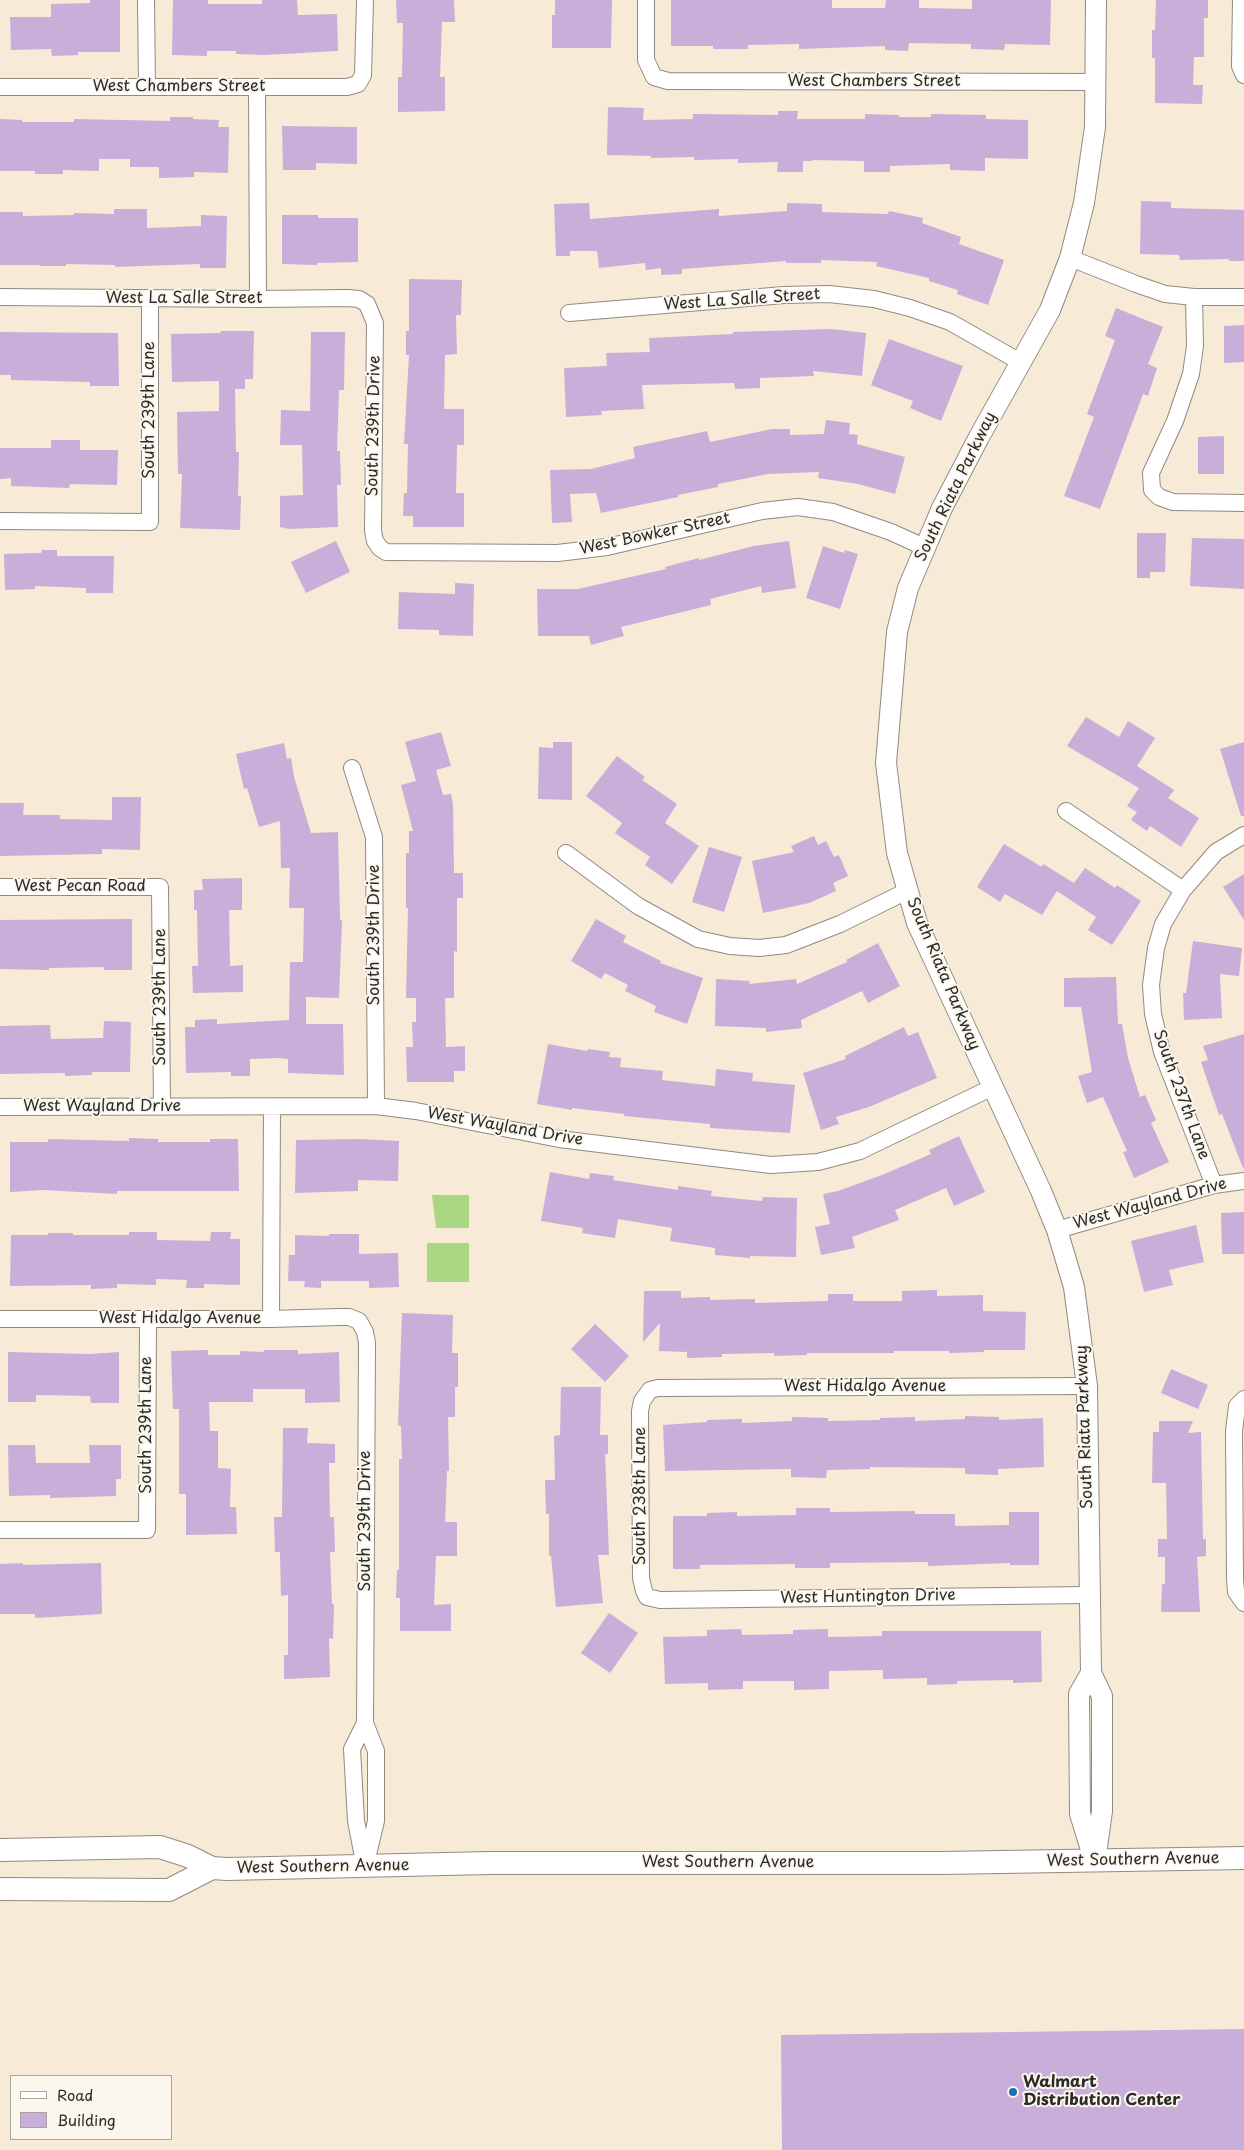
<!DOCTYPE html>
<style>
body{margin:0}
#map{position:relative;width:1244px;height:2150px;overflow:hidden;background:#f7ead6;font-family:"Playpen Sans",sans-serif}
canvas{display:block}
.legend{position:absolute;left:10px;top:2075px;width:162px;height:65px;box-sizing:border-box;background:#fbf7ec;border:1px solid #a8a59f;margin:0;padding:6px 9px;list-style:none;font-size:15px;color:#2b2b2b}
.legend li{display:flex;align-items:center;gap:10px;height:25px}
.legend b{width:25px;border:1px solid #a8a59f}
</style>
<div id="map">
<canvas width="1244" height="2150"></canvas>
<ul class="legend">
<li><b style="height:6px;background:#fff"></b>Road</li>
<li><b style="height:14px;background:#c9aed9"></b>Building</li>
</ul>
</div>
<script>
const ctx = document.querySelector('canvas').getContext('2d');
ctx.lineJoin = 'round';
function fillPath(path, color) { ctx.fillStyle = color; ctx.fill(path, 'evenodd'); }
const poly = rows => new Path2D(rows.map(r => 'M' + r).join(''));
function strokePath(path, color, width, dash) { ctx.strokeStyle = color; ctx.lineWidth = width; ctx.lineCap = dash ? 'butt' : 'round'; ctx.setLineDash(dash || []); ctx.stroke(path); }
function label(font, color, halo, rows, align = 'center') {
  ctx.font = font + ' "Playpen Sans",sans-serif'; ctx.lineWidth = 4; ctx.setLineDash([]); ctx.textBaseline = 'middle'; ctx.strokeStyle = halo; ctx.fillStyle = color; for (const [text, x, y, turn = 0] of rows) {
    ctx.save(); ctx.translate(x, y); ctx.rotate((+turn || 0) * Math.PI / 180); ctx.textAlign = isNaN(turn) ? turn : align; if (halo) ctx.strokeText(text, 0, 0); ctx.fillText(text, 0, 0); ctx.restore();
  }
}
const green = poly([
 [432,1195,469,1195,469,1228,436,1228],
 [427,1243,469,1243,469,1282,427,1282]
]);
const building = poly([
 [90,0,120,0,120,52,78,52,78,55,52,56,51,49,11,50,10,17,51,17,51,4,90,3],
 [173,0,208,0,208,4,262,4,262,0,297,0,298,15,337,14,338,51,264,55,236,54,236,51,207,51,207,56,172,55],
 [396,0,454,0,455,22,442,22,440,77,445,77,445,111,398,112,398,77,402,77,403,23,397,23],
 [555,0,612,0,611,48,552,48,552,15,555,15],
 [671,0,832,0,832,8,885,8,886,0,919,0,919,8,972,9,972,0,1051,0,1050,45,1005,44,1004,50,971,49,971,44,909,43,908,51,885,50,885,46,799,49,799,44,748,45,748,49,713,49,713,46,671,46],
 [1156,0,1208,0,1208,18,1204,18,1204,57,1194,57,1193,85,1203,85,1202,104,1155,103,1155,58,1152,58,1152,30,1155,30],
 [608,107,644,108,643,120,693,119,693,114,778,115,778,111,798,111,797,119,865,119,865,114,899,115,899,117,931,117,931,114,986,115,986,119,1028,120,1028,159,985,158,985,171,950,170,950,164,890,166,890,172,864,172,864,161,812,160,812,161,803,161,803,172,777,172,778,162,738,163,738,159,694,160,694,157,651,158,651,156,607,155],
 [170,117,193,117,193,119,219,120,218,127,229,127,228,173,194,172,194,177,159,178,159,167,130,167,130,159,99,159,99,171,63,170,63,174,35,174,35,171,0,171,0,119,22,120,22,122,74,122,74,119,170,121],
 [282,126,357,127,357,164,316,163,316,170,283,170],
 [1141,201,1171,202,1171,208,1244,210,1244,261,1229,261,1229,259,1180,260,1179,255,1140,254],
 [589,203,590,219,719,209,719,216,787,211,787,203,822,204,822,212,888,214,889,211,923,218,922,223,961,237,959,244,1004,260,988,305,957,294,958,290,929,281,929,278,876,266,877,262,821,260,821,263,786,263,786,261,682,269,682,274,661,275,661,268,646,270,645,263,599,268,597,251,570,251,570,256,556,256,554,204],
 [114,209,147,209,147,228,201,226,201,215,227,216,226,268,200,268,200,264,115,267,115,265,66,264,66,266,40,266,40,265,0,265,0,212,23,212,23,216,74,215,74,213,114,214],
 [282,215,318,215,318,218,358,218,358,262,317,263,317,265,282,264],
 [409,279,462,280,461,315,456,315,457,354,445,355,444,409,464,409,464,445,457,445,456,493,464,493,464,527,413,527,413,516,403,516,404,493,407,493,408,444,404,444,409,355,406,355,406,331,409,331],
 [1116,308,1163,327,1148,364,1157,368,1148,396,1143,394,1100,509,1064,496,1094,417,1087,414,1115,340,1105,336],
 [1244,325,1244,362,1224,363,1224,326],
 [832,329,866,333,862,376,813,371,814,376,760,378,760,388,735,389,734,383,642,385,644,409,601,411,602,415,566,417,564,368,607,366,606,353,650,352,649,338,733,334,733,332],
 [221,331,254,331,253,379,245,379,245,389,235,389,236,452,239,452,238,496,241,496,240,530,180,528,182,474,178,474,177,412,219,411,219,381,172,382,171,334,220,333],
 [0,332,118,333,119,386,90,386,90,382,11,380,11,375,0,375],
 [311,332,345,332,344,390,339,390,337,451,340,451,341,485,337,485,338,527,289,529,280,527,280,496,303,495,302,445,280,445,281,410,310,411],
 [889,339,963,366,941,421,910,408,913,401,871,385],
 [826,420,850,423,849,434,858,435,857,444,905,457,895,494,858,484,818,478,819,472,768,474,718,484,718,487,678,495,678,497,601,513,596,493,570,494,572,522,552,523,550,470,591,469,635,458,633,447,707,431,710,442,772,429,790,429,790,435,824,434],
 [1224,436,1224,474,1198,474,1198,437],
 [51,440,80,440,80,450,118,450,117,485,70,484,69,488,11,486,11,478,0,479,0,448,51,448],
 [1137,533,1166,533,1165,572,1150,572,1150,578,1137,578],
 [1192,538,1244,539,1244,589,1190,586],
 [336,541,350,572,306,593,291,562],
 [789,541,796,588,762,593,761,586,710,599,711,605,621,627,624,636,591,645,589,636,538,636,537,589,578,589,666,569,665,567,699,558,699,560,754,546],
 [823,546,844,553,845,550,858,554,840,609,806,598],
 [42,550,57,550,57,556,114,556,113,593,86,593,86,588,35,586,35,589,5,590,4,554,41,553],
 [455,583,474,584,473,636,439,635,439,630,398,629,399,592,455,594],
 [1086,717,1119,737,1128,721,1155,738,1137,766,1174,790,1168,798,1199,818,1181,847,1150,826,1147,831,1131,820,1137,812,1127,806,1139,788,1067,746],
 [441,732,451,766,436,770,443,795,451,794,453,804,454,873,463,873,463,898,457,898,457,952,454,951,454,998,445,998,446,1047,465,1046,465,1071,454,1071,454,1082,407,1082,406,1047,413,1047,412,1022,416,1022,416,998,406,998,408,908,406,908,406,853,409,853,409,831,413,831,401,785,416,781,405,742],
 [553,742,572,742,572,800,538,799,539,747,553,748],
 [1244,742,1244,816,1241,816,1220,749],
 [284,743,287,759,291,758,294,777,311,833,338,832,340,920,342,920,339,998,306,997,306,1024,343,1024,344,1075,288,1073,288,1059,279,1058,250,1059,250,1076,231,1076,231,1072,186,1073,185,1027,195,1027,195,1020,217,1019,217,1024,289,1020,290,962,303,962,304,908,289,908,290,868,281,868,280,821,259,827,247,788,244,789,236,754],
 [617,756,645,777,642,780,677,804,665,823,699,846,672,884,645,865,650,857,615,833,622,823,586,796],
 [112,797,141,797,140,850,102,849,102,854,0,856,0,803,24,803,23,815,60,815,60,819,112,820],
 [814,836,818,845,826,841,834,857,839,855,848,876,833,883,836,891,809,903,763,913,752,861,794,852,791,846],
 [1004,844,1042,867,1043,864,1074,883,1085,868,1115,888,1117,885,1141,901,1112,945,1088,930,1096,917,1057,891,1042,915,1005,894,1000,902,977,887],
 [709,847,742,857,724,912,692,902],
 [1244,874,1244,920,1223,887],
 [242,878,242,910,229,910,230,966,243,965,243,992,193,993,192,966,198,966,197,910,194,910,194,890,203,890,202,879],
 [132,919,132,970,104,970,104,967,49,968,49,970,0,969,0,920],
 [596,919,626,936,623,942,661,961,660,963,703,978,687,1024,654,1012,656,1006,625,991,628,985,605,973,601,979,571,961],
 [1193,941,1242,948,1239,976,1220,974,1222,1018,1184,1020,1183,993,1186,993],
 [878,943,900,986,868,1003,862,991,801,1020,802,1028,766,1032,766,1028,715,1026,716,979,750,981,749,984,796,979,797,984,847,962,846,960],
 [1116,977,1118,1024,1122,1024,1128,1058,1140,1097,1145,1095,1156,1120,1151,1123,1169,1162,1134,1178,1123,1152,1127,1151,1103,1097,1087,1103,1078,1076,1092,1072,1081,1007,1064,1007,1064,978],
 [104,1021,131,1022,130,1072,92,1072,92,1075,65,1076,65,1073,0,1074,0,1026,50,1025,51,1039,103,1038],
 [904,1027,908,1036,918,1032,937,1078,869,1107,836,1117,839,1124,821,1130,803,1073,846,1059,845,1056],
 [1244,1034,1244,1168,1243,1168,1222,1114,1219,1115,1201,1062,1208,1060,1203,1046],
 [548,1044,587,1051,588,1049,610,1052,609,1057,621,1058,620,1067,663,1071,662,1080,715,1086,716,1069,753,1073,752,1081,795,1085,790,1133,710,1128,710,1124,624,1116,624,1114,572,1108,572,1110,537,1104],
 [959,1136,985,1192,954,1206,946,1188,895,1210,899,1220,852,1237,855,1248,821,1255,815,1227,830,1224,823,1194,838,1191,882,1175,931,1154,929,1150],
 [129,1138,158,1139,158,1142,210,1142,210,1139,238,1139,239,1191,117,1191,117,1194,43,1190,10,1192,10,1142,48,1142,48,1139,129,1141],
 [358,1139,399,1141,398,1181,358,1180,358,1191,295,1193,296,1140],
 [550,1172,589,1179,590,1173,614,1176,613,1180,678,1190,678,1186,712,1191,711,1196,762,1201,763,1197,797,1198,796,1257,750,1256,750,1258,715,1255,715,1248,670,1241,672,1228,618,1219,615,1238,582,1233,583,1228,541,1221],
 [1244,1212,1244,1254,1222,1254,1221,1213],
 [1196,1225,1204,1262,1169,1270,1173,1285,1144,1292,1131,1241],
 [129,1232,157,1232,157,1240,210,1241,211,1232,231,1232,230,1239,240,1239,240,1285,204,1284,204,1288,186,1288,187,1280,156,1279,156,1285,117,1284,117,1288,91,1289,91,1285,10,1286,11,1235,48,1235,48,1233,73,1233,73,1235,129,1235],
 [329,1234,359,1234,359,1254,398,1253,399,1287,369,1288,369,1281,321,1281,321,1288,304,1287,305,1281,288,1281,289,1255,295,1255,295,1235,329,1236],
 [937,1290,937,1296,983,1295,983,1311,1026,1312,1025,1350,984,1350,984,1352,949,1353,949,1351,894,1351,894,1353,807,1353,807,1355,774,1356,774,1353,722,1354,722,1357,687,1358,687,1352,659,1351,660,1323,643,1342,644,1291,681,1291,681,1298,710,1297,710,1300,755,1299,755,1303,828,1301,828,1294,853,1294,853,1301,902,1301,902,1291],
 [402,1313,453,1315,452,1353,458,1353,458,1387,455,1387,455,1417,448,1417,449,1471,447,1471,445,1522,457,1522,457,1556,436,1556,434,1605,451,1604,451,1631,400,1631,400,1598,396,1598,397,1570,399,1570,399,1459,402,1459,401,1426,398,1425],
 [595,1324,629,1356,605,1382,571,1349],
 [208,1350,208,1355,240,1355,240,1351,264,1352,264,1350,298,1350,298,1354,339,1352,340,1402,305,1403,305,1389,253,1389,253,1402,209,1402,210,1431,218,1431,218,1468,231,1469,230,1507,236,1507,237,1534,186,1535,186,1494,179,1494,179,1409,173,1409,171,1351],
 [8,1352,90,1354,119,1352,119,1403,91,1403,90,1396,36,1395,36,1402,8,1402],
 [1171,1369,1208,1385,1198,1409,1161,1393],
 [561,1387,601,1387,600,1435,608,1435,608,1454,605,1454,609,1555,598,1555,603,1603,556,1607,551,1556,549,1556,549,1514,546,1514,545,1480,555,1480,554,1436,560,1435],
 [965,1416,999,1417,999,1420,1043,1418,1044,1467,998,1469,998,1475,965,1474,965,1468,870,1467,870,1469,827,1470,826,1478,791,1477,791,1469,665,1471,663,1425,707,1422,707,1420,742,1419,742,1423,792,1421,792,1417,828,1418,828,1421,880,1420,880,1418,915,1417,915,1421,965,1419],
 [1159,1421,1193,1421,1188,1433,1201,1432,1203,1539,1206,1539,1206,1556,1197,1557,1200,1612,1161,1612,1162,1584,1165,1584,1165,1557,1158,1557,1158,1539,1167,1539,1166,1483,1152,1483,1153,1432,1159,1432],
 [283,1428,308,1428,307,1443,335,1444,335,1463,329,1463,330,1517,334,1517,335,1552,330,1552,332,1604,334,1604,333,1639,329,1638,330,1677,284,1679,284,1655,288,1655,288,1595,281,1596,280,1552,275,1552,274,1517,282,1517],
 [8,1445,35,1445,36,1463,90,1463,89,1445,121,1445,121,1479,116,1479,116,1496,50,1498,50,1495,9,1496],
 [796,1508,830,1508,830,1512,915,1511,915,1514,955,1514,955,1526,1009,1525,1009,1512,1039,1512,1039,1565,1010,1565,1010,1563,928,1566,928,1562,830,1563,830,1568,795,1568,795,1564,700,1565,700,1569,673,1569,673,1516,707,1516,707,1513,737,1512,737,1516,796,1515],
 [23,1563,23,1565,101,1563,102,1614,35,1618,35,1614,0,1614,0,1564],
 [609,1613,638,1633,610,1673,581,1653],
 [741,1629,742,1635,793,1634,793,1630,828,1629,828,1637,882,1636,882,1631,1041,1631,1042,1682,1013,1683,1013,1680,957,1681,957,1684,927,1685,927,1678,883,1679,883,1670,829,1671,829,1689,794,1690,794,1681,743,1681,743,1689,708,1690,708,1683,665,1684,663,1637,707,1636,707,1630],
 [1244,2029,1244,2150,782,2150,781,2035]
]);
const minor = poly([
 [146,0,147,87],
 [646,0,646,60,654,77,668,81,1096,82],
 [1241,0,1240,66,1244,75],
 [0,87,347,87,358,84,363,75,365,0],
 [257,87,258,299],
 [1070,258,1136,284,1165,294,1194,297,1244,297],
 [0,297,258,299,348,298,359,299,367,304,375,323,373,531,375,541,380,548,386,552,558,553,607,547,762,511,798,507,833,512,891,532,924,547],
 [1194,297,1195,346,1191,374,1175,421,1151,473,1152,490,1159,497,1173,502,1244,503],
 [569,313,784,295,829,294,874,299,910,308,950,322,1022,363],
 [0,521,150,522,150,299],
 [352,768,374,837,376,1106],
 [1066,811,1183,890],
 [566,853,638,906,698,939,730,946,759,948,786,945,840,924,907,891],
 [0,887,160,887,162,1107],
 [0,1107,376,1106,416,1111,559,1139,771,1165,818,1162,860,1151,993,1087],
 [1214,1185,1162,1052,1153,1014,1151,985,1156,948,1163,924,1183,890,1216,852,1244,835],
 [1057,1230,1214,1185,1244,1181],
 [0,1319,271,1319,338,1317,349,1317,359,1321,365,1332,367,1343,365,1723,376,1751,376,1821,365,1867],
 [271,1319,272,1107],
 [1087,1386,658,1388,650,1390,642,1401,640,1411,641,1578,644,1591,647,1597,660,1600,1089,1595],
 [1244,1399,1237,1406,1234,1431,1235,1579,1236,1592,1244,1603],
 [0,1530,147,1530,148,1320],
 [364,1862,356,1821,352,1749,365,1723]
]);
const tertiary = poly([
 [1091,1673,1079,1694,1080,1814,1093,1856],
 [1095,1861,1102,1811,1102,1696,1091,1673,1087,1386,1074,1287,1057,1230,1041,1191,917,923,897,853,886,763,897,632,908,588,942,508,979,437,1050,310,1070,258,1084,203,1095,127,1096,0]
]);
const secondary = poly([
 [0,1850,160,1847,188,1856,212,1868,227,1869,489,1863,941,1863,1244,1858],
 [0,1889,169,1890,212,1868]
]);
const markers = [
 [1013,2092,5,"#1f6fb2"]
];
const streetNames = [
 ["West Chambers Street",874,82],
 ["West Chambers Street",179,87],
 ["West La Salle Street",184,299],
 ["West La Salle Street",742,300,-4],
 ["South 239th Lane",150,410,-90],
 ["South 239th Drive",374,426,-89],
 ["South Riata Parkway",956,487,-64],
 ["West Bowker Street",655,534,-12],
 ["West Pecan Road",80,887],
 ["South 239th Drive",375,935,-90],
 ["South Riata Parkway",943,974,67],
 ["South 239th Lane",161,997,-90],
 ["South 237th Lane",1181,1095,70],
 ["West Wayland Drive",102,1107],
 ["West Wayland Drive",505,1127,10],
 ["West Wayland Drive",1150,1204,-15],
 ["West Hidalgo Avenue",180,1319],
 ["West Hidalgo Avenue",865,1387],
 ["South 239th Lane",147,1425,-90],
 ["South Riata Parkway",1085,1427,-92],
 ["South 238th Lane",641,1496,-90],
 ["South 239th Drive",366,1521,-90],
 ["West Huntington Drive",868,1597,-1],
 ["West Southern Avenue",1133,1860,-1],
 ["West Southern Avenue",728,1863],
 ["West Southern Avenue",323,1867,-1]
];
const poiNames = [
 ["Walmart",1023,2083],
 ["Distribution Center",1023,2101]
];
fillPath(green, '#a9d783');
fillPath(building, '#c9aed9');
strokePath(minor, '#918a80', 18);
strokePath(tertiary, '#918a80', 22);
strokePath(secondary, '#918a80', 24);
strokePath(minor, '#fff', 16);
strokePath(tertiary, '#fff', 20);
strokePath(secondary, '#fff', 22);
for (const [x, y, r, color] of markers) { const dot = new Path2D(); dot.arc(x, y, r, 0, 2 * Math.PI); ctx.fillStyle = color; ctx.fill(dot); strokePath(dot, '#fbf7ec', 2); }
label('16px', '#2b2b2b', '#fbf7ec', streetNames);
label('bold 16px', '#2b2b2b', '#fbf7ec', poiNames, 'left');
</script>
